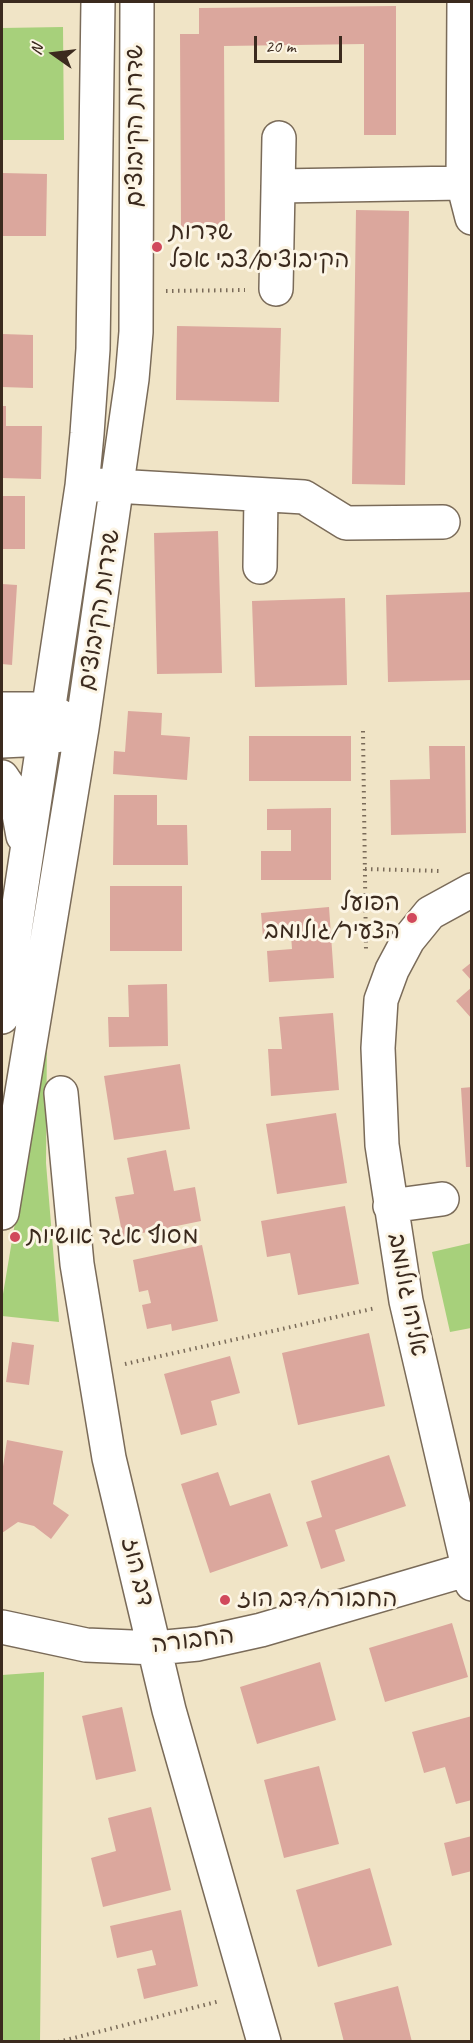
<!DOCTYPE html>
<meta charset="utf-8">
<style>
body{margin:0}
#map{position:relative;width:473px;height:2043px;overflow:hidden;background:#f0e4c6;font-family:Caveat,sans-serif}
canvas{display:block}
.frame{position:absolute;inset:0;border:3px solid #3b2a1e;pointer-events:none}
.north{position:absolute;left:24px;top:24px;width:60px;height:60px;-webkit-text-stroke:4px #fcf5e5;paint-order:stroke;rotate:284deg;font-size:16px;font-weight:700;line-height:24px;text-align:center;color:#3b2a1e}
.north::after{content:'';display:block;margin:auto;width:21px;height:27px;background:#3b2a1e;clip-path:polygon(50% 0,100% 100%,50% 72%,0 100%)}
.scale{position:absolute;left:254px;top:36px;width:88px;height:27px;box-sizing:border-box;border:3px solid #3b2a1e;border-top:0;padding-left:8px;font-size:18px;line-height:21px;white-space:nowrap;color:#3b2a1e;-webkit-text-stroke:4px #fcf5e5;paint-order:stroke}
</style>
<div id="map">
<canvas width="473" height="2043"></canvas>
<div class="frame"></div>
<div class="north">N</div>
<div class="scale">20 m</div>
</div>
<script>
const ctx = document.querySelector('canvas').getContext('2d');
ctx.lineJoin = 'round';
function fillPath(path, color) { ctx.fillStyle = color; ctx.fill(path, 'evenodd'); }
const poly = rows => new Path2D(rows.map(r => 'M' + r).join(''));
function strokePath(path, color, width, dash) { ctx.strokeStyle = color; ctx.lineWidth = width; ctx.lineCap = dash ? 'butt' : 'round'; ctx.setLineDash(dash || []); ctx.stroke(path); }
function label(font, color, halo, rows, align = 'center') {
  ctx.font = font + ' Caveat,"Playpen Sans Hebrew",sans-serif'; ctx.lineWidth = 6; ctx.setLineDash([]); ctx.textBaseline = 'middle'; ctx.strokeStyle = halo; ctx.fillStyle = color; for (const [text, x, y, turn = 0] of rows) {
    ctx.save(); ctx.translate(x, y); ctx.rotate((+turn || 0) * Math.PI / 180); ctx.textAlign = isNaN(turn) ? turn : align; if (halo) ctx.strokeText(text, 0, 0); ctx.fillText(text, 0, 0); ctx.restore();
  }
}
const green = poly([
 [63,27,64,140,2,140,2,28],
 [47,1032,46,1163,59,1322,2,1316,2,1300],
 [471,1243,471,1328,450,1332,432,1252],
 [44,1672,40,2041,2,2041,2,1675]
]);
const building = poly([
 [396,6,396,135,364,135,364,44,224,46,225,227,181,227,180,34,199,34,199,8],
 [2,173,47,174,46,236,2,236],
 [356,210,409,211,405,485,352,484],
 [177,326,281,328,279,402,176,400],
 [2,334,33,335,33,388,2,387],
 [2,406,6,406,6,426,42,426,41,479,2,478],
 [2,496,25,496,25,549,2,549],
 [218,531,222,673,157,674,154,533],
 [2,584,17,585,12,665,2,664],
 [472,592,472,680,388,682,386,595],
 [345,598,347,685,255,687,252,601],
 [128,711,162,713,161,735,190,737,187,780,113,774,114,751,125,752],
 [249,736,351,736,351,781,249,781],
 [429,746,465,746,466,833,391,835,390,780,430,779],
 [114,795,157,795,157,825,187,825,188,865,113,865],
 [331,808,331,880,261,880,261,851,291,851,291,830,267,830,267,809],
 [110,886,182,886,182,951,110,951],
 [329,907,334,978,269,982,267,951,292,949,291,935,263,937,261,913],
 [472,962,472,981,462,970],
 [167,984,168,1046,109,1047,108,1017,129,1017,128,985],
 [472,987,472,1019,456,1001],
 [333,1013,339,1090,271,1096,268,1049,282,1049,279,1017],
 [180,1064,190,1129,114,1140,104,1076],
 [472,1087,472,1167,466,1167,461,1088],
 [336,1113,347,1183,277,1194,266,1124],
 [166,1150,174,1191,195,1187,201,1221,123,1237,115,1197,134,1194,127,1158],
 [345,1206,359,1284,298,1295,290,1253,267,1257,261,1221],
 [202,1245,218,1321,172,1331,171,1324,147,1329,142,1305,151,1303,148,1290,139,1292,133,1260],
 [369,1333,385,1406,298,1425,282,1353],
 [12,1342,34,1345,29,1385,6,1382],
 [230,1356,240,1393,211,1401,217,1425,181,1435,164,1374],
 [7,1440,63,1451,53,1504,69,1515,51,1539,34,1526,18,1522,2,1533,2,1473],
 [389,1455,406,1506,335,1530,345,1561,321,1569,306,1522,322,1517,311,1481],
 [218,1472,230,1506,270,1493,288,1546,210,1573,181,1484],
 [452,1623,468,1677,385,1702,369,1648],
 [320,1662,336,1720,257,1744,240,1687],
 [122,1707,136,1771,96,1780,82,1716],
 [472,1716,472,1800,456,1804,445,1767,424,1773,412,1732],
 [319,1766,339,1844,284,1858,264,1780],
 [151,1807,171,1890,103,1907,91,1858,116,1851,108,1818],
 [472,1836,472,1871,452,1876,444,1843],
 [370,1868,392,1945,318,1967,296,1890],
 [181,1910,198,1986,144,1999,137,1969,156,1965,152,1950,117,1958,110,1926],
 [398,1986,412,2042,344,2042,334,2003]
]);
const path = poly([
 [166,291,245,290],
 [363,731,366,951],
 [365,869,441,871],
 [125,1364,376,1308],
 [58,2042,220,2001]
]);
const minor = poly([
 [464,2,463,183,472,218],
 [278,186,463,183],
 [276,289,279,138],
 [98,485,304,497,346,523,443,522],
 [260,567,261,495],
 [2,709,48,709,67,720],
 [2,741,44,739,63,734],
 [2,777,16,798,23,836],
 [472,890,430,913,408,940,392,970,381,1000,378,1048,382,1145,406,1301,472,1584],
 [2,1017,82,486,87,434,93,349,98,2],
 [61,1093,77,1264,109,1458,169,1710,264,2042],
 [390,1206,442,1199],
 [2,1213,82,728,132,379,136,332,137,2],
 [2,1627,86,1645,155,1648,198,1644,261,1630,472,1568]
]);
const markers = [
 [157,247,6,"#d1495b"],
 [412,918,6,"#d1495b"],
 [15,1237,6,"#d1495b"],
 [225,1600,6,"#d1495b"]
];
const streetNames = [
 ["שדרות הקיבוצים",136,126,-90],
 ["שדרות הקיבוצים",100,610,-81],
 ["אליהו גולומב",407,1295,79],
 ["דב הוז",137,1572,76],
 ["החבורה",193,1641,-7]
];
const poiNames = [
 ["שדרות",169,233],
 ["הקיבוצים/צבי אפל",169,261],
 ["הפועל",400,904,"right"],
 ["הצעיר/גולומב",400,932,"right"],
 ["מסוף אגד אושיות",27,1237],
 ["החבורה/דב הוז",237,1600]
];
fillPath(green, '#a7d07b');
fillPath(building, '#dba79d');
strokePath(minor, '#7a6b59', 36);
strokePath(path, '#7a6b59', 4, [1.5, 4.5]);
strokePath(minor, '#fff', 33);
for (const [x, y, r, color] of markers) { const dot = new Path2D(); dot.arc(x, y, r, 0, 2 * Math.PI); ctx.fillStyle = color; ctx.fill(dot); strokePath(dot, '#fcf5e5', 2); }
label('24px', '#3b2a1e', '#fcf5e5', streetNames);
label('24px', '#3b2a1e', '#fcf5e5', poiNames, 'left');
</script>
